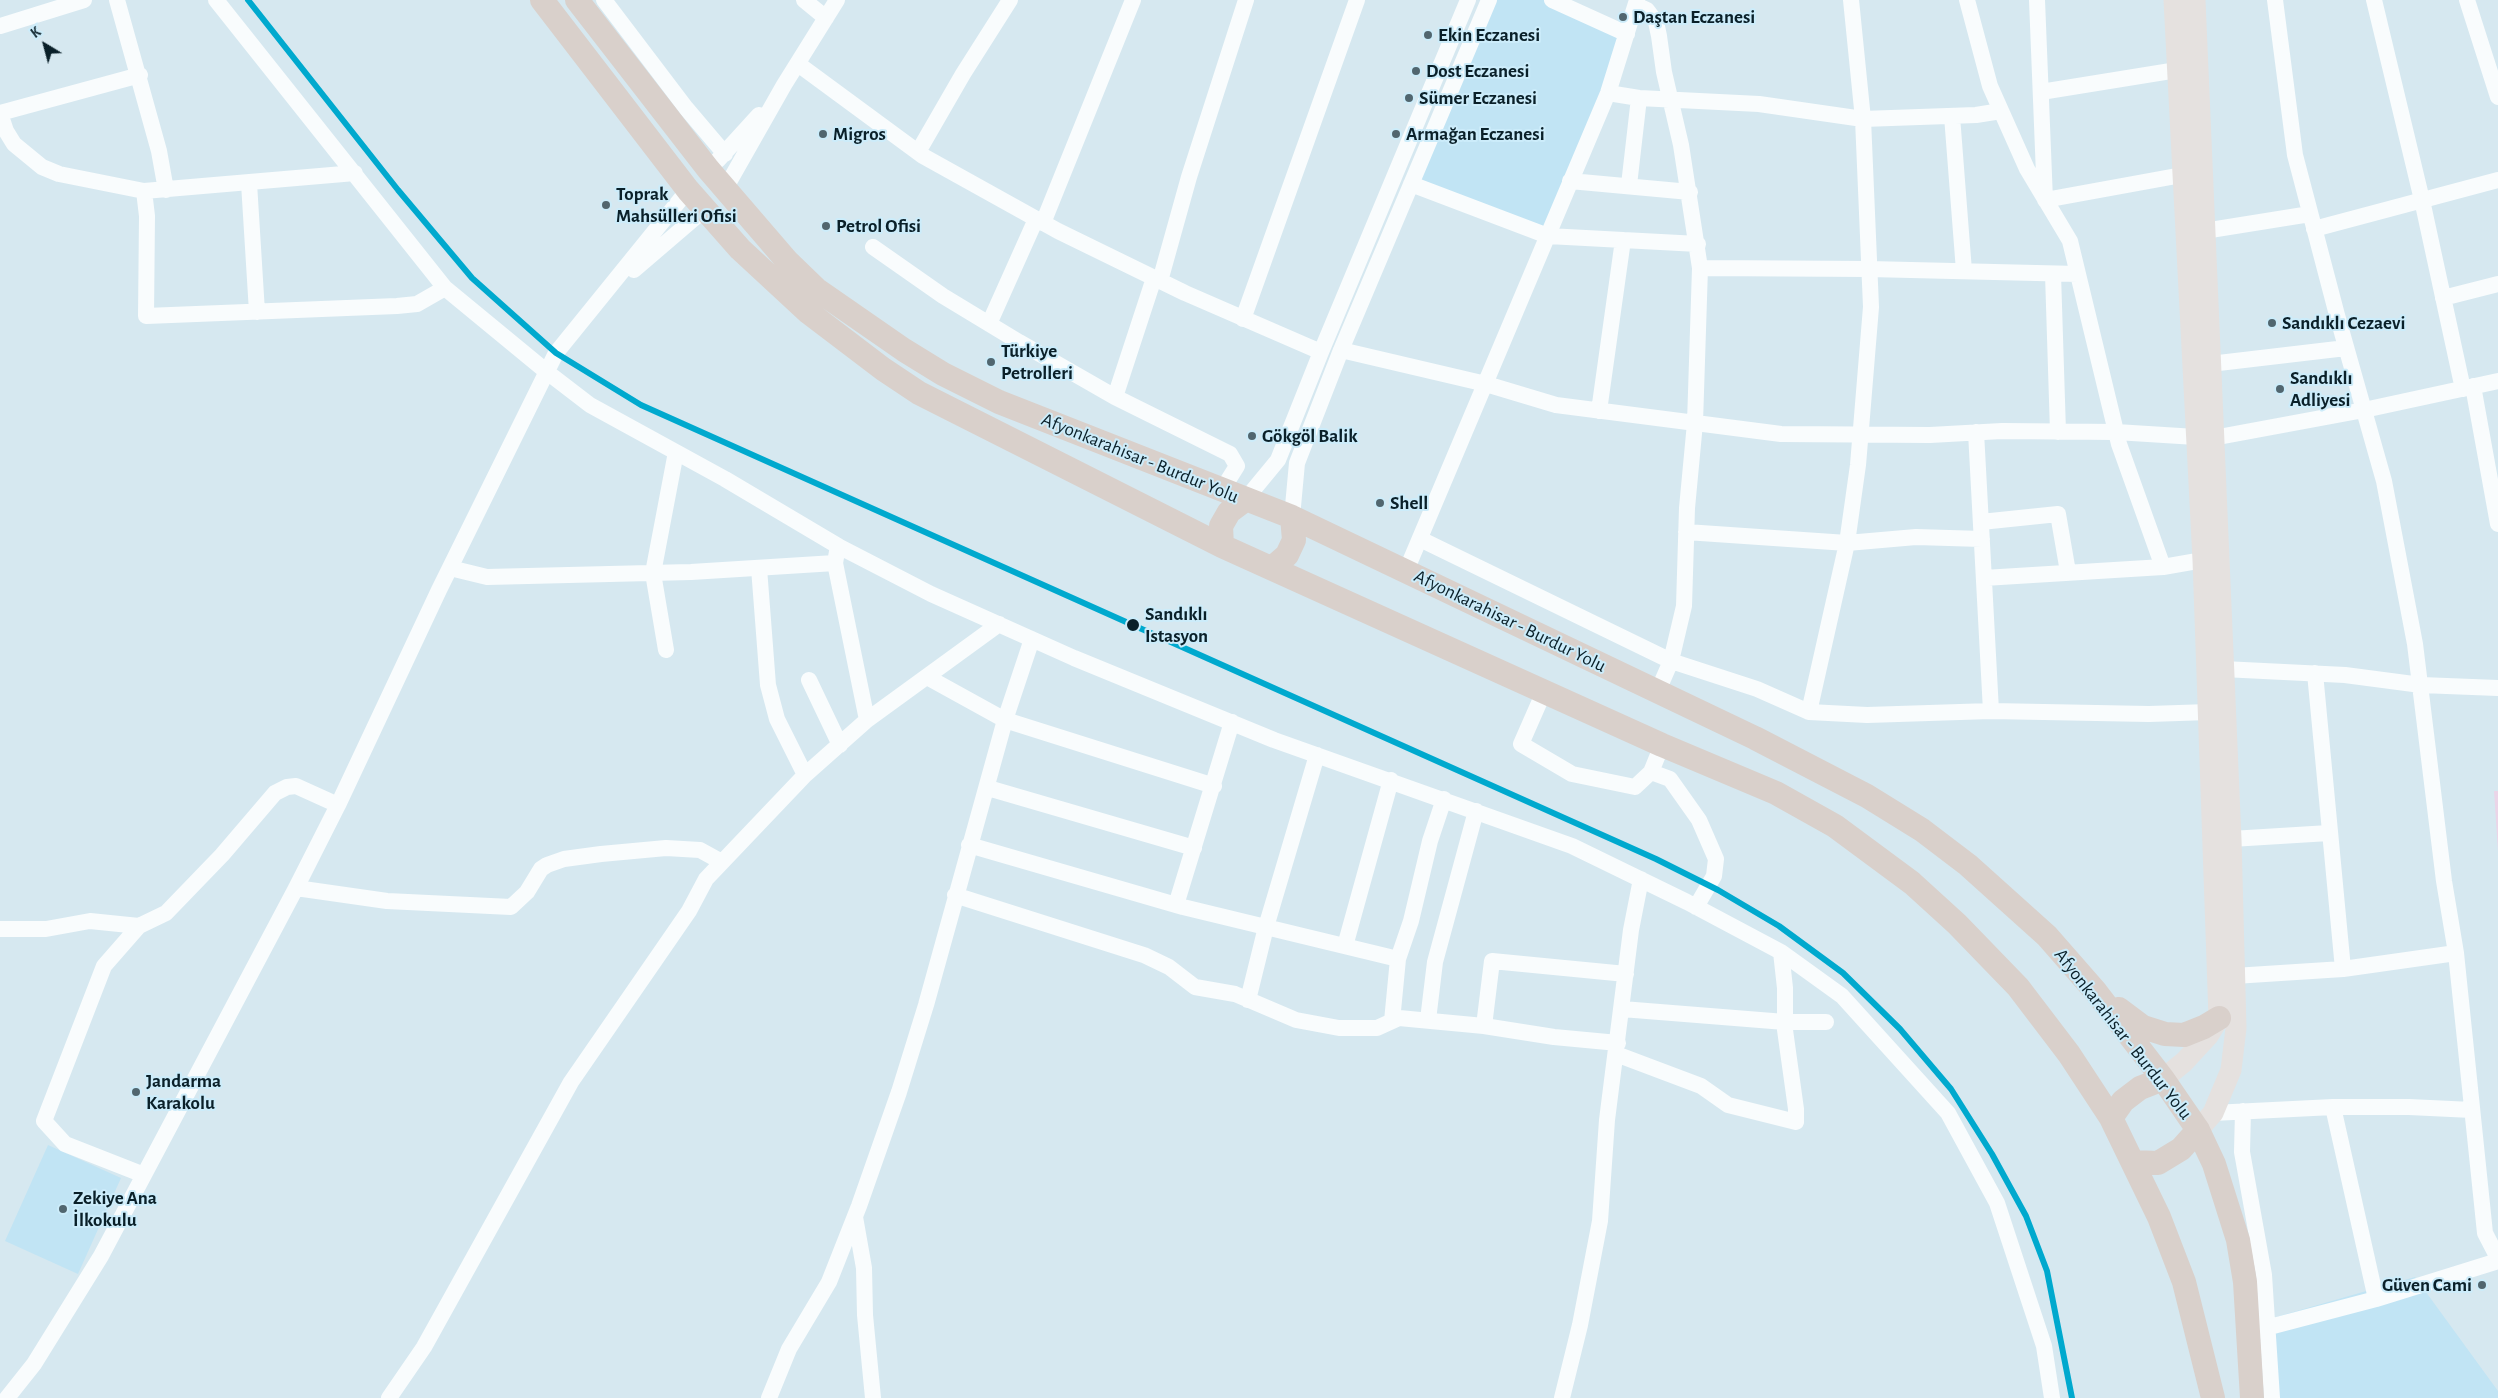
<!DOCTYPE html>
<meta charset="utf-8">
<style>
body{margin:0}
#map{position:relative;width:2498px;height:1398px;overflow:hidden;background:#d6e8f0;font-family:"Alegreya Sans",sans-serif}
canvas{display:block}
.north{position:absolute;left:20px;top:20px;width:50px;height:50px;-webkit-text-stroke:4px #ccecfa;paint-order:stroke;rotate:323deg;font-size:14px;font-weight:700;line-height:20px;text-align:center;color:#0a2029}
.north::after{content:'';display:block;margin:auto;width:18px;height:22px;background:#0a2029;clip-path:polygon(50% 0,100% 100%,50% 72%,0 100%)}
</style>
<div id="map">
<canvas width="2498" height="1398"></canvas>
<div class="north">K</div>
</div>
<script>
const ctx = document.querySelector('canvas').getContext('2d');
ctx.lineJoin = 'round';
function fillPath(path, color) { ctx.fillStyle = color; ctx.fill(path, 'evenodd'); }
const poly = rows => new Path2D(rows.map(r => 'M' + r).join(''));
function strokePath(path, color, width, dash) { ctx.strokeStyle = color; ctx.lineWidth = width; ctx.lineCap = dash ? 'butt' : 'round'; ctx.setLineDash(dash || []); ctx.stroke(path); }
function label(font, color, halo, rows, align = 'center') {
  ctx.font = font + ' "Alegreya Sans",sans-serif'; ctx.lineWidth = 4; ctx.setLineDash([]); ctx.textBaseline = 'middle'; ctx.strokeStyle = halo; ctx.fillStyle = color; for (const [text, x, y, turn = 0] of rows) {
    ctx.save(); ctx.translate(x, y); ctx.rotate((+turn || 0) * Math.PI / 180); ctx.textAlign = isNaN(turn) ? turn : align; if (halo) ctx.strokeText(text, 0, 0); ctx.fillText(text, 0, 0); ctx.restore();
  }
}
const built = poly([
 [1489,0,1552,0,1627,34,1548,236,1411,184],
 [48,1145,121,1178,78,1274,5,1241],
 [2415,1277,2498,1391,2498,1398,2277,1398,2269,1319]
]);
const green = poly([
 [2494,791,2498,791,2498,851]
]);
const minor = poly([
 [117,0,159,151,166,190],
 [216,0,445,288,547,372,590,405,725,479,838,546,931,594,1074,658,1274,740,1572,846,1687,902,1781,952,1842,996,1948,1113,1997,1203,2044,1346,2052,1398],
 [604,0,686,108,725,154],
 [804,0,826,18],
 [1552,0,1627,34],
 [1967,0,1990,86,2027,169,2070,241,2119,444,2163,567],
 [2037,0,2045,200,2182,175],
 [2275,0,2295,155,2337,315,2384,481,2415,644,2444,881,2456,953,2485,1233,2498,1258],
 [2374,0,2422,200,2463,389],
 [2467,0,2498,97],
 [1636,5,1647,10,1656,22,1659,36,1664,72,1681,145,1700,268,1695,423,1687,508,1684,606,1671,661,1657,693],
 [0,26,84,0],
 [798,64,923,156,1058,231,1185,293,1321,352],
 [2041,92,2177,70],
 [1608,93,1639,98,1759,104,1863,119,1976,115,2001,111],
 [0,113,6,131,14,144,42,167,59,174,144,191,355,173],
 [0,113,140,75],
 [1952,116,1964,271],
 [918,152,963,74,1010,0],
 [718,160,759,115],
 [1570,181,1690,192],
 [249,183,257,312],
 [1411,184,1548,236,1698,244],
 [1629,185,1639,98],
 [725,189,784,85,837,0],
 [144,191,147,216,146,316,397,306,417,304,445,288],
 [1043,223,1133,0],
 [2314,229,2498,180],
 [2204,231,2310,214],
 [873,247,943,296,1019,342,1115,397,1230,454,1237,466,1222,490],
 [1700,268,1869,269,2078,274],
 [634,270,704,210],
 [2053,274,2058,432],
 [1160,281,1189,177,1246,0],
 [2443,298,2498,284],
 [1243,319,1357,0],
 [989,324,1036,219],
 [1341,350,1486,384,1556,405,1781,434,1930,435,2002,431,2116,432,2196,437],
 [2210,364,2346,348],
 [2473,386,2498,524],
 [1115,397,1154,278],
 [1599,411,1623,240],
 [1976,432,1991,711],
 [2213,438,2364,410,2498,381],
 [1245,500,1278,460,1321,352,1468,0],
 [1292,517,1297,463,1341,350,1489,0],
 [1981,522,2058,514,2068,572],
 [1686,532,1847,543,1916,537,1982,539],
 [1420,539,1671,661,1757,689,1809,712,1867,715,1991,711,2149,714,2209,712],
 [835,563,867,720],
 [450,568,487,577,691,572,835,563,838,546],
 [759,568,768,685,777,719,805,775],
 [1406,571,1608,93,1637,0],
 [1984,578,2163,567,2203,560],
 [666,650,653,573,676,452],
 [2223,669,2345,675,2421,685,2498,688],
 [2315,673,2343,969,2456,953],
 [927,677,1005,720,1214,786],
 [809,680,840,745],
 [1539,703,1521,744,1572,774,1635,787,1651,772,1662,745],
 [1809,712,1847,543,1858,465,1871,307,1863,119,1851,0],
 [1651,772,1670,779,1699,820,1716,859,1714,876,1696,907],
 [988,788,1194,848],
 [2231,839,2329,833],
 [969,845,1183,907,1398,959],
 [296,888,387,901,511,907,527,892,541,869,547,865,564,859,601,854,666,848,700,850,720,861],
 [955,895,1144,955,1169,967,1195,987,1235,994,1296,1020,1339,1028,1377,1028,1399,1018,1484,1026,1554,1037,1618,1043],
 [1176,905,1232,722],
 [0,929,46,929,90,921,139,926],
 [1345,946,1391,780],
 [2234,976,2343,969],
 [1248,1000,1266,927,1317,755],
 [1622,1009,1785,1022,1826,1022],
 [1428,1020,1435,962,1476,811],
 [1392,1021,1398,959,1411,921,1430,841,1444,799],
 [1484,1026,1492,961,1626,974],
 [1616,1054,1701,1086,1728,1105,1796,1122,1796,1109,1785,1030,1785,988,1781,952],
 [2333,1107,2376,1299],
 [2243,1111,2242,1152,2264,1275,2272,1398],
 [2213,1113,2333,1107,2409,1107,2472,1110],
 [144,1175,65,1144,44,1121,104,966,139,926,166,913,222,855,275,793,287,787,296,786,338,805],
 [855,1217,864,1268,865,1315,873,1398],
 [2258,1330,2376,1299,2498,1261],
 [7,1398,34,1364,101,1256,296,888,338,805,439,590,556,353,688,190],
 [389,1398,424,1347,571,1082,689,911,706,879,805,775,867,720,999,624],
 [769,1398,789,1349,829,1282,859,1206,899,1092,926,1005,1005,720,1032,639],
 [1562,1398,1580,1325,1600,1221,1607,1120,1631,930,1641,879]
]);
const major = poly([
 [2195,0,2231,839,2236,1028,2231,1070,2213,1113,2198,1130],
 [2163,1079,2184,1062,2208,1036,2219,1018,2203,560,2174,0]
]);
const highway = poly([
 [542,0,688,190,740,249,808,312,883,369,919,393,1222,546,1662,745,1776,793,1835,826,1912,883,1957,924,2018,987,2069,1054,2111,1118,2159,1217,2184,1282,2213,1398],
 [577,0,708,169,788,262,816,289,904,350,943,374,999,402,1292,517,1755,738,1867,796,1922,830,1968,865,2047,936,2096,992,2163,1079,2198,1130,2214,1164,2238,1240,2245,1282,2252,1398],
 [1222,546,1221,526,1229,512,1245,500],
 [1272,568,1287,555,1294,540,1292,517],
 [2119,1009,2143,1027,2165,1034,2184,1035,2204,1027,2219,1018],
 [2111,1118,2123,1101,2140,1088,2163,1079],
 [2133,1162,2158,1163,2181,1149,2198,1130]
]);
const rail1 = poly([
 [248,0,398,190,472,278,556,353,641,405,1656,859,1718,890,1779,926,1843,973,1900,1029,1951,1089,1992,1154,2026,1216,2047,1271,2072,1398]
]);
const markers = [
 [1623,17,5,"#51666f"],
 [1428,35,5,"#51666f"],
 [1416,71,5,"#51666f"],
 [1409,98,5,"#51666f"],
 [823,134,5,"#51666f"],
 [1396,134,5,"#51666f"],
 [606,205,5,"#51666f"],
 [826,226,5,"#51666f"],
 [2272,323,5,"#51666f"],
 [991,362,5,"#51666f"],
 [2280,389,5,"#51666f"],
 [1252,436,5,"#51666f"],
 [1380,503,5,"#51666f"],
 [1133,625,7,"#0a2029"],
 [136,1092,5,"#51666f"],
 [63,1209,5,"#51666f"],
 [2482,1285,5,"#51666f"]
];
const poiNames = [
 ["Daştan Eczanesi",1633,17],
 ["Ekin Eczanesi",1438,35],
 ["Dost Eczanesi",1426,71],
 ["Sümer Eczanesi",1419,98],
 ["Migros",833,134],
 ["Armağan Eczanesi",1406,134],
 ["Toprak",616,194],
 ["Mahsülleri Ofisi",616,216],
 ["Petrol Ofisi",836,226],
 ["Sandıklı Cezaevi",2282,323],
 ["Türkiye",1001,351],
 ["Petrolleri",1001,373],
 ["Sandıklı",2290,378],
 ["Adliyesi",2290,400],
 ["Gökgöl Balik",1262,436],
 ["Shell",1390,503],
 ["Jandarma",146,1081],
 ["Karakolu",146,1103],
 ["Zekiye Ana",73,1198],
 ["İlkokulu",73,1220],
 ["Güven Cami",2472,1285,"right"]
];
const streetNames = [
 ["Afyonkarahisar - Burdur Yolu",1140,458,22],
 ["Afyonkarahisar - Burdur Yolu",1510,621,26],
 ["Afyonkarahisar - Burdur Yolu",2123,1034,52]
];
const stopNames = [
 ["Sandıklı",1145,614],
 ["Istasyon",1145,636]
];
fillPath(built, '#c1e4f4');
fillPath(green, '#ebd5e8');
strokePath(minor, '#f9fcfd', 16);
strokePath(major, '#e5e1df', 21);
strokePath(highway, '#d9d0cb', 24);
strokePath(rail1, '#00a9ce', 6);
for (const [x, y, r, color] of markers) { const dot = new Path2D(); dot.arc(x, y, r, 0, 2 * Math.PI); ctx.fillStyle = color; ctx.fill(dot); strokePath(dot, '#ccecfa', 2); }
label('bold 19px', '#0a2029', '#ccecfa', poiNames, 'left');
label('19px', '#0a2029', '#ccecfa', streetNames);
label('bold 19px', '#0a2029', '#ccecfa', stopNames, 'left');
</script>
